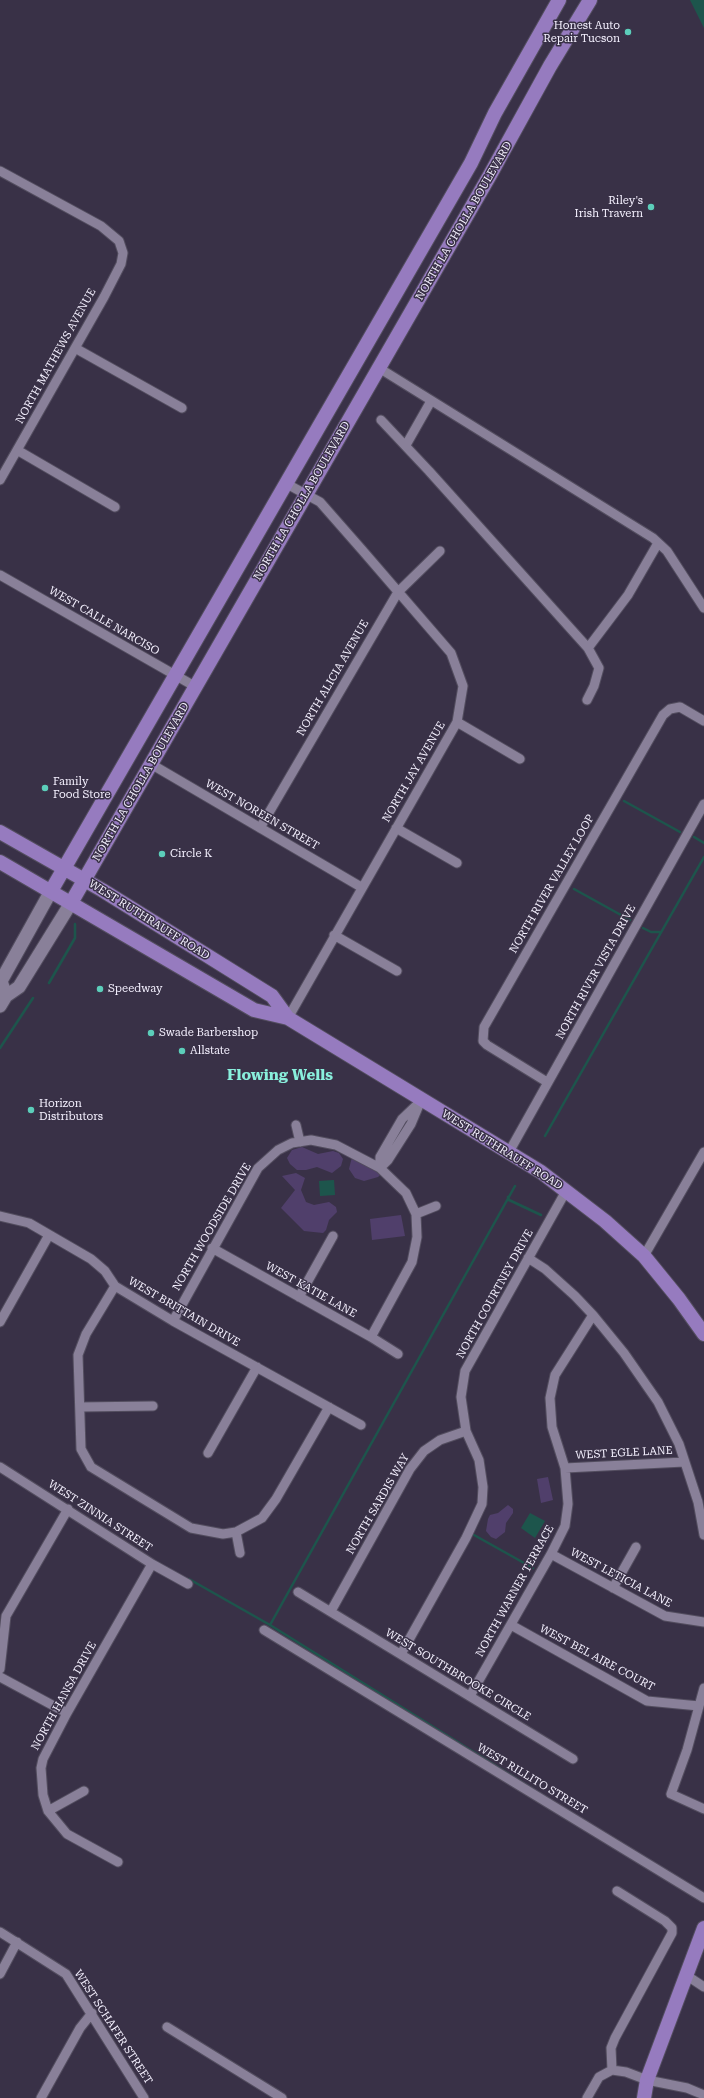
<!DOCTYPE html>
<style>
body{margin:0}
canvas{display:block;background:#393147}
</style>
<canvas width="704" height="2098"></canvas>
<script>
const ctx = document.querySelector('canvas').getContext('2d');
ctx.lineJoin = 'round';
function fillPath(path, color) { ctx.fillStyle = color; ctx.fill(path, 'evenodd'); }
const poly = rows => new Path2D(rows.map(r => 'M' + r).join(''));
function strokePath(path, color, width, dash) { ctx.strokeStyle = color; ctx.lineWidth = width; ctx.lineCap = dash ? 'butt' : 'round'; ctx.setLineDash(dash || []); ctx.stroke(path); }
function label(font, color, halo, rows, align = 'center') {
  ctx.font = font + ' "Roboto Serif",serif'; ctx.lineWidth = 3; ctx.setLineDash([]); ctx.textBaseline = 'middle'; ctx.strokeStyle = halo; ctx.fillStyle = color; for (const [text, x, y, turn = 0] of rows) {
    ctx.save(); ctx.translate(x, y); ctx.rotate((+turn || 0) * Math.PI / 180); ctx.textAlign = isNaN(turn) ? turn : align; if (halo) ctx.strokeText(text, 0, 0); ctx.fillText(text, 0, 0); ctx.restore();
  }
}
const green = poly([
 [302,1147,318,1154,333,1151,339,1153,343,1159,341,1166,332,1173,317,1167,306,1170,297,1170,290,1164,287,1158,292,1150],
 [352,1157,381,1174,378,1177,364,1181,355,1178,349,1169],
 [296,1173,305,1178,301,1190,306,1202,314,1205,329,1202,336,1207,337,1212,329,1220,326,1230,323,1233,304,1231,281,1208,295,1190,282,1176],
 [401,1215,405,1236,372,1240,370,1219],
 [548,1477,553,1500,541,1503,537,1479],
 [508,1505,513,1509,513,1513,506,1523,505,1532,496,1539,491,1537,486,1531,488,1519,490,1515,498,1513]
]);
const water = poly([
 [690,0,704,0,704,28],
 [334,1180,335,1195,320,1196,319,1181],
 [530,1513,545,1521,535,1538,521,1528]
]);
const stream = poly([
 [624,801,680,832],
 [694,837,704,843],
 [574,889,630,920],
 [643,928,651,932,661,932],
 [49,983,75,938,75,924],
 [0,1048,33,998],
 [545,1136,704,857],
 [508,1197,509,1200,541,1215],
 [474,1535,533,1568],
 [189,1579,270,1625,549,1799],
 [270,1625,515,1186]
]);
const street = poly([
 [0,171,101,226,119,241,123,253,121,264,104,297,0,480],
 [75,348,182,408],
 [379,368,653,538,667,551,704,608],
 [381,420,429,471,588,648,599,668,594,686,587,700],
 [406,445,431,401],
 [17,450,115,507],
 [287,484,320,502,363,551,451,653,463,686,457,722,288,1018],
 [0,575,196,687],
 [588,648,628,595,658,543],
 [457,722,520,759],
 [151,764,361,887],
 [260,828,398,592,440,551],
 [396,828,457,863],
 [334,935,397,971],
 [547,1082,487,1045,483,1041,484,1027,663,715,670,709,680,707,704,721],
 [296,1125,300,1142],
 [509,1152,704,804],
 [380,1168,380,1157,402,1119,422,1100],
 [380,1168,388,1160,411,1124,419,1105],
 [416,1214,436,1206],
 [0,1216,29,1223,91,1259,105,1271,115,1286,173,1321,361,1425],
 [212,1248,371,1337,398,1354],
 [644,1256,704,1152],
 [528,1258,545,1269,575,1296,593,1315,624,1353,658,1402,679,1444,698,1502,704,1535],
 [115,1286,86,1334,78,1355,81,1449,91,1467,191,1528,223,1534,236,1532,262,1518,276,1499,329,1407],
 [299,1297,333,1236],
 [173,1321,258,1168,278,1150,292,1143,311,1140,336,1145,380,1168,406,1193,416,1214,417,1237,412,1262,371,1337],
 [0,1322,49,1235],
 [80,1407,153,1406],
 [208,1453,257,1367],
 [0,1467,152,1564,188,1584],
 [565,1468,684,1462],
 [236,1532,240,1553],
 [551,1554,665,1616,704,1622],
 [613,1588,636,1547],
 [298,1592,573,1759],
 [331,1611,410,1469,424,1451,440,1440,466,1431],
 [511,1625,647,1701,699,1706],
 [264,1630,704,1898],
 [401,1654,466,1538,482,1504,483,1487,479,1460,466,1431,461,1397,465,1371,566,1191],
 [0,1669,6,1616,68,1509],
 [0,1677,67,1713],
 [704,1688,687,1750,671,1794,704,1809],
 [470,1696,551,1554,565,1526,568,1504,565,1468,552,1427,550,1398,555,1375,593,1315],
 [48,1811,84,1791],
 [118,1862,67,1834,48,1811,43,1795,41,1768,43,1759,67,1713,152,1564],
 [0,1932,66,1974,144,2098],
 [0,1974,17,1942],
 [686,1975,704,1987],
 [167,2027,282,2098],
 [612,2070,611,2048,615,2038,672,1933,672,1928,665,1921,617,1891],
 [41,2098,80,2028,92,2013],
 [587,2098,599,2077,612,2070,626,2072,647,2080,687,2088,704,2095]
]);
const secondary = poly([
 [6,996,1,981,51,891],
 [0,1006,6,996,19,987,71,903]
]);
const primary = poly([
 [0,832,102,890,272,996,288,1018],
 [0,862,254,1010,288,1018,541,1172,605,1221,644,1256,679,1299,704,1334],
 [51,891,471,163,495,113,559,0],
 [71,903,490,175,550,66,590,0],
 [644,2098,647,2080,704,1928]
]);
const markers = [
 [628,32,4,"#5cceba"],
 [651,207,4,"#5cceba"],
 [45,788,4,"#5cceba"],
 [162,854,4,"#5cceba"],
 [100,989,4,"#5cceba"],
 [151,1033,4,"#5cceba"],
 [182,1051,4,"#5cceba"],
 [31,1110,4,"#5cceba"]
];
const poiNames = [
 ["Honest Auto",620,26,"right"],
 ["Repair Tucson",620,39,"right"],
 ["Riley's",643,201,"right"],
 ["Irish Travern",643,214,"right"],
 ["Family",53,782],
 ["Food Store",53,795],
 ["Circle K",170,854],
 ["Speedway",108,989],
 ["Swade Barbershop",159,1033],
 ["Allstate",190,1051],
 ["Horizon",39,1104],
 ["Distributors",39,1117]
];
const streetNames = [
 ["NORTH LA CHOLLA BOULEVARD",464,221,-60],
 ["NORTH MATHEWS AVENUE",56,356,-61],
 ["NORTH LA CHOLLA BOULEVARD",302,501,-60],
 ["WEST CALLE NARCISO",104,621,30],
 ["NORTH ALICIA AVENUE",333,678,-60],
 ["NORTH JAY AVENUE",414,772,-60],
 ["NORTH LA CHOLLA BOULEVARD",141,782,-60],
 ["WEST NOREEN STREET",262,815,30],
 ["NORTH RIVER VALLEY LOOP",552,884,-60],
 ["WEST RUTHRAUFF ROAD",149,920,32],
 ["NORTH RIVER VISTA DRIVE",596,972,-61],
 ["WEST RUTHRAUFF ROAD",502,1150,32],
 ["NORTH WOODSIDE DRIVE",212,1227,-60],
 ["WEST KATIE LANE",311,1290,29],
 ["NORTH COURTNEY DRIVE",495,1294,-61],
 ["WEST BRITTAIN DRIVE",184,1312,30],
 ["WEST EGLE LANE",624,1453,-3],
 ["NORTH SARDIS WAY",378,1504,-60],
 ["WEST ZINNIA STREET",100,1516,33],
 ["WEST LETICIA LANE",621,1578,28],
 ["NORTH WARNER TERRACE",515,1591,-61],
 ["WEST BEL AIRE COURT",597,1658,28],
 ["WEST SOUTHBROOKE CIRCLE",458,1675,31],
 ["NORTH HANSA DRIVE",64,1696,-61],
 ["WEST RILLITO STREET",532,1779,31],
 ["WEST SCHAFER STREET",113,2027,57]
];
const districtNames = [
 ["Flowing Wells",280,1076]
];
fillPath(green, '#503f6b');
fillPath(water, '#1d554c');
strokePath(stream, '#1d554c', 2.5);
strokePath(street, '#534d5f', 11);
strokePath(secondary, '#534d5f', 15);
strokePath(primary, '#534d5f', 16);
strokePath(street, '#898099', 9);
strokePath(secondary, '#898099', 13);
strokePath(primary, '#967bbf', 14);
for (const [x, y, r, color] of markers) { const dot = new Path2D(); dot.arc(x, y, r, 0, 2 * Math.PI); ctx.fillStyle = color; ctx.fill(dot); strokePath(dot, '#393147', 1.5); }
label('11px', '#f5f1ff', '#393147', poiNames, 'left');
label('11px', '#f5f1ff', '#393147', streetNames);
label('bold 15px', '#89efdc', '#393147', districtNames);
</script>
